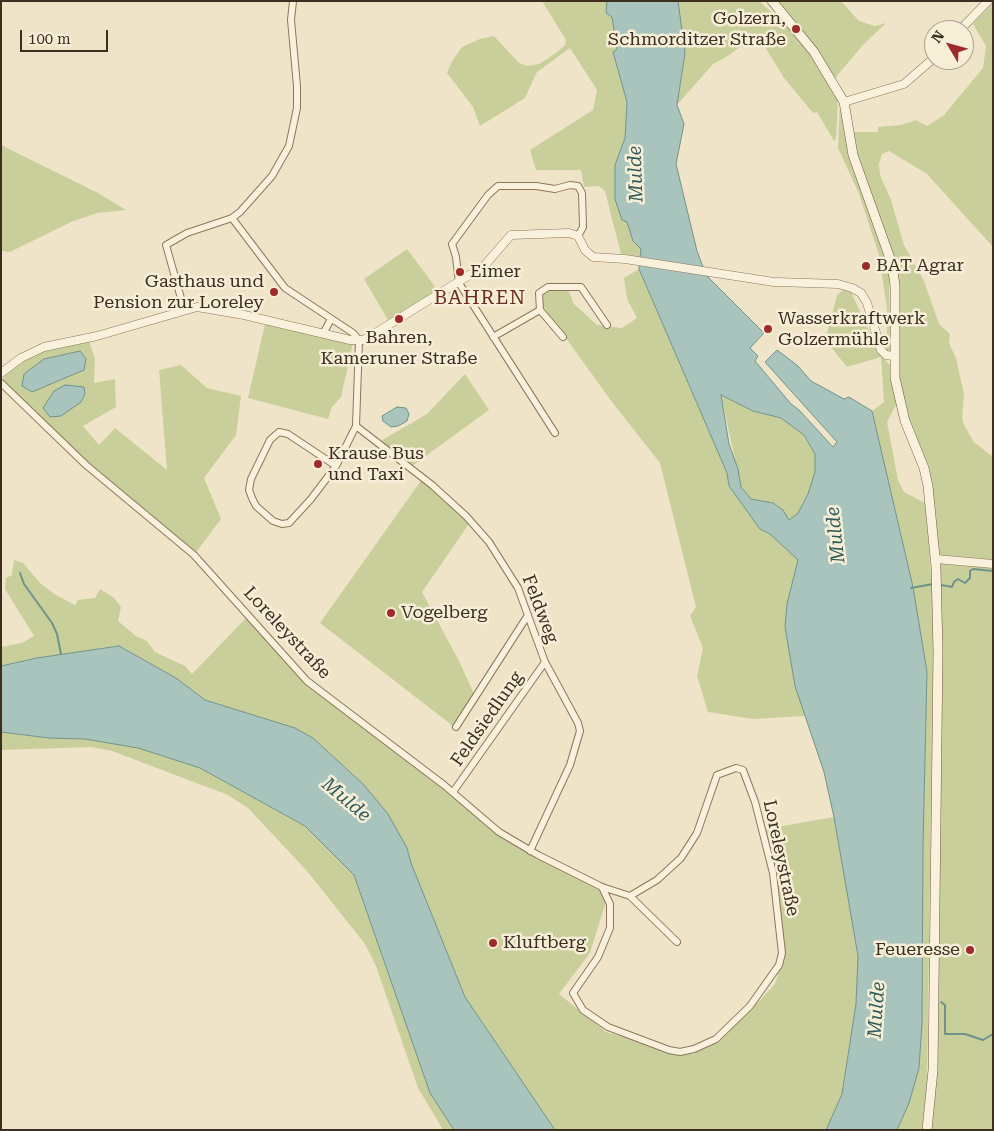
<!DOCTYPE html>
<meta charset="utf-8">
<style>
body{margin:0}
#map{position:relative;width:994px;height:1131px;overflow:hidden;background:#f0e4c8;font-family:"Roboto Serif",serif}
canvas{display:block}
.frame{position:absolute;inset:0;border:2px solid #3d2e20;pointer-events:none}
.north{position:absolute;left:924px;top:20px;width:50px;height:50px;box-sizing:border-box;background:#f7eed8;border:1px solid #ada18e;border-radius:50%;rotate:307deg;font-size:14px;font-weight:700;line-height:20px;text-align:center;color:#3d2e20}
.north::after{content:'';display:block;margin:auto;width:18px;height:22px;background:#9e2a2b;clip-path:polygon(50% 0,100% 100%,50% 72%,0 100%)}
.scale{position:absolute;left:20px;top:30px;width:88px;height:22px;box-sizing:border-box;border:2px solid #3d2e20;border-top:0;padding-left:6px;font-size:15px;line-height:18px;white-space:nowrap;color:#3d2e20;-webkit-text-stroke:4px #f7eed8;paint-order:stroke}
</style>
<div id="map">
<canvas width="994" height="1131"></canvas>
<div class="frame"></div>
<div class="north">N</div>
<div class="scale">100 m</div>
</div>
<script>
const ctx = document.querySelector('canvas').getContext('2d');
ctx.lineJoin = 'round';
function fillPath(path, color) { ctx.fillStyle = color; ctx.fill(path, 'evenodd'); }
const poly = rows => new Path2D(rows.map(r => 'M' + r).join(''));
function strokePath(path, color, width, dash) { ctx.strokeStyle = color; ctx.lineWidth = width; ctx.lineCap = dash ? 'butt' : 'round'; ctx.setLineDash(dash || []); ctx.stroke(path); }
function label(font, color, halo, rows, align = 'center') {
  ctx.font = font + ' "Roboto Serif",serif'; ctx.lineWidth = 5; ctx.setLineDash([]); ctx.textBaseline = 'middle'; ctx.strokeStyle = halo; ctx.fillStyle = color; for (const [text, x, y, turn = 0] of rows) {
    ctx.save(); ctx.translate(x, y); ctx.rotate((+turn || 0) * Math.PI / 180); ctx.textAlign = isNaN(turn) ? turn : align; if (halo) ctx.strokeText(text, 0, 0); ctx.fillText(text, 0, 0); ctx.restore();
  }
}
const green = poly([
 [542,1,607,1,606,13,612,16,617,49,613,52,627,102,625,138,615,165,615,199,631,230,633,241,641,249,640,257,621,254,605,191,599,186,584,187,581,170,536,170,530,150,593,110,597,90,570,48,537,72,525,98,480,126,473,107,447,73,452,61,462,47,480,39,494,36,519,63,527,66,539,64,556,53,565,45,566,40],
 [678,1,759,1,778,18,781,16,811,55,838,97,836,139,834,141,817,112,813,113,784,78,757,34,728,56,713,64,677,105,685,53],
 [776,1,841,1,859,21,875,26,886,23,863,45,835,78],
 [993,3,993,247,927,174,889,151,882,154,879,164,880,175,891,200,904,245,924,281,939,324,950,334,949,343,956,358,964,394,962,418,964,425,974,442,993,457,993,1130,930,1130,936,1086,938,909,932,498,897,377,897,293,858,160,853,132,878,132,878,127,901,125,916,120,927,126,944,115,983,68,986,46,973,24],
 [840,102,889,272,890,353,887,353,887,308,879,255,859,194,838,148],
 [1,145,98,193,126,210,97,213,71,222,10,252,1,251],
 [407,249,439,292,389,322,364,279],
 [639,269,727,473,729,486,760,529,770,534,798,560,787,604,785,627,805,716,753,719,708,712,697,676,703,648,690,616,696,607,660,463,612,402,542,305,544,291,568,289,574,304,597,325,622,328,637,318,627,299,624,278],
 [843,290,851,292,881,356,890,365,897,403,887,422,898,480,904,492,925,503,933,596,933,672,927,1084,922,1130,897,1130,909,1103,919,1068,922,1023,923,845,927,672,913,587,872,411,884,402,881,357,847,367,825,340,837,295],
 [265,324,353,343,341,397,332,407,328,419,248,398],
 [89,341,95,359,94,383,115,379,116,407,83,426,99,445,115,428,167,470,159,370,181,365,207,388,241,396,236,435,204,478,221,519,194,555,67,447,7,386,3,379,8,371,23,359,39,351],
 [80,351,84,370,32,392,44,359],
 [465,374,489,410,412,466,379,442,427,414],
 [721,395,753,411,781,418,804,435,815,454,815,472,808,494,798,513,789,520,783,510,773,503,751,499,741,487],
 [425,475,473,518,422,592,459,661,474,694,453,726,320,623],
 [14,560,23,563,40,583,56,595,75,605,78,600,95,598,100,589,114,598,121,607,118,621,136,636,147,641,155,652,185,666,192,674,248,616,293,667,523,850,608,895,590,953,559,994,606,1032,677,1053,694,1054,751,1010,775,984,785,951,765,829,834,817,858,956,856,1004,842,1094,826,1130,555,1130,465,997,411,863,407,848,364,785,313,738,295,728,205,700,176,678,119,646,37,658,1,666,1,647,22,643,34,636,5,589,6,578,12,575],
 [1,732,49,738,85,739,138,748,200,768,305,826,354,875,430,1093,454,1130,443,1130,418,1088,376,966,365,944,307,871,248,808,228,795,112,751,92,747,1,750]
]);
const water = poly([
 [607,1,678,1,685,53,677,105,684,124,676,164,697,251,706,275,764,333,750,348,758,356,755,361,791,404,799,410,833,447,837,442,765,362,777,350,798,366,811,381,844,399,849,397,872,411,913,587,927,672,923,845,922,1023,919,1068,909,1103,897,1130,826,1130,842,1094,856,1004,858,956,834,817,824,772,795,686,785,627,787,604,798,560,770,534,760,529,729,486,727,473,639,269,641,249,633,241,627,222,622,220,615,199,615,165,625,138,627,102,613,52,617,49,612,17,606,13,607,1],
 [721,395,753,411,781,418,804,435,815,454,815,472,808,494,798,513,789,520,783,510,773,503,751,499,741,487,738,469,729,444,721,395],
 [80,351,86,359,84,370,32,392,22,386,24,374,44,359,80,351],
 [65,385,84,387,85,394,81,402,61,416,50,417,43,408,54,391,65,385],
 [397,407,406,408,409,414,407,421,398,426,391,427,383,421,382,416,397,407],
 [119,646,176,678,205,700,295,728,313,738,364,785,388,814,407,848,411,863,465,997,555,1130,454,1130,430,1093,354,875,305,826,200,768,138,748,85,739,49,738,1,732,1,666,37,658,119,646]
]);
const stream = poly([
 [20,573,24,584,52,623,57,634,61,654],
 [941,585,952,587,954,582,958,579,965,583,970,578,970,571,973,569,993,571],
 [911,588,933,584],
 [941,1002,945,1005,945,1034,965,1034,983,1040,993,1034]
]);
const minor = poly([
 [232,218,285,288,353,333,359,340,356,426,336,466,288,434,279,432,270,440,251,479,249,490,252,498,256,506,273,521,282,524,289,523,311,499,336,466],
 [184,309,166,245,187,233,232,218,240,212,272,176,289,146,297,108,297,86,291,20,293,1],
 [323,334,331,319],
 [493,337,540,310],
 [563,337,540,310,539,293,548,287,581,287,607,325],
 [1,383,86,465,194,555,307,681,444,785,499,832,538,855,602,887,630,896,657,880,681,858,697,833,717,775,736,768,743,770,755,802,773,873,782,953,779,965,750,1006,716,1039,694,1049,680,1052,669,1050,608,1027,583,1010,573,993,598,957,610,928,610,904,602,887],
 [356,426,432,485,466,516,489,542,518,588,545,662,578,723,580,731,570,765,530,851],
 [555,433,459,283,456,257,452,244,488,195,498,186,536,186,555,189,570,185,578,186,582,193,583,227,578,236],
 [456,727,528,615],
 [453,792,545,662],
 [630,896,677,942]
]);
const tertiary = poly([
 [960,30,988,1],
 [844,102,904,84,934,58],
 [777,282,838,284,852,288,861,293,867,303,881,350,886,355,893,356],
 [1,373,21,358,44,347,97,336,197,307,244,315,350,340,364,340,484,266,511,235,569,233,578,236,585,250,593,257,625,259,774,282],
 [936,559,993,564]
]);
const secondary = poly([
 [772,1,814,52,844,102,853,155,892,264,895,286,895,378,905,421,924,468,928,486,936,567,938,652,933,1070,927,1130]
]);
const markers = [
 [796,29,5,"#9e2a2b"],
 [866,266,5,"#9e2a2b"],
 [460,272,5,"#9e2a2b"],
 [274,292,5,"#9e2a2b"],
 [399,319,5,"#9e2a2b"],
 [768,329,5,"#9e2a2b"],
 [318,464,5,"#9e2a2b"],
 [391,613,5,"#9e2a2b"],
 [493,943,5,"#9e2a2b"],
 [970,950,5,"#9e2a2b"]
];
const poiNames = [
 ["Golzern,",786,19,"right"],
 ["Schmorditzer Straße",786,40,"right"],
 ["BAT Agrar",876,266],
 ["Eimer",470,272],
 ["Gasthaus und",264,282,"right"],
 ["Pension zur Loreley",264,303,"right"],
 ["Wasserkraftwerk",778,319],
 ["Golzermühle",778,340],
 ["Bahren,",399,338,"center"],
 ["Kameruner Straße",399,359,"center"],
 ["Krause Bus",328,454],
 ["und Taxi",328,475],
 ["Vogelberg",401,613],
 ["Kluftberg",503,943],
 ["Feueresse",960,950,"right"]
];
const streetNames = [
 ["Feldweg",540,609,69],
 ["Loreleystraße",287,633,47],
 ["Feldsiedlung",487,719,-55],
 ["Loreleystraße",781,858,78]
];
const waterNames = [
 ["Mulde",636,174,-92],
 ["Mulde",836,535,-96],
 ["Mulde",346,800,40],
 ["Mulde",877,1010,-86]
];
const quarterNames = [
 ["BAHREN",480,298]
];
fillPath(green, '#c9cf9b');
fillPath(water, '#a9c4bc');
strokePath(water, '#6f938a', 1);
strokePath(stream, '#6f938a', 2);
strokePath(minor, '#8d765c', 8);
strokePath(tertiary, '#8d765c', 9);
strokePath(secondary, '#6f573f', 10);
strokePath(minor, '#faf1dc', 6);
strokePath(tertiary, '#faf1dc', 8);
strokePath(secondary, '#faf1dc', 9);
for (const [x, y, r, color] of markers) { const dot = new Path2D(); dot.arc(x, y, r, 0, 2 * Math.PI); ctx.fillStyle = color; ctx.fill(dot); strokePath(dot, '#f7eed8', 2); }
label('18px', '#3d2e20', '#f7eed8', poiNames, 'left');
label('18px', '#3d2e20', '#f7eed8', streetNames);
label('italic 19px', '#2f5d5a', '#f7eed8', waterNames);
ctx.letterSpacing = '1px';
label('20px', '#6b2e1e', '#f7eed8', quarterNames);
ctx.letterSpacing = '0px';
</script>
